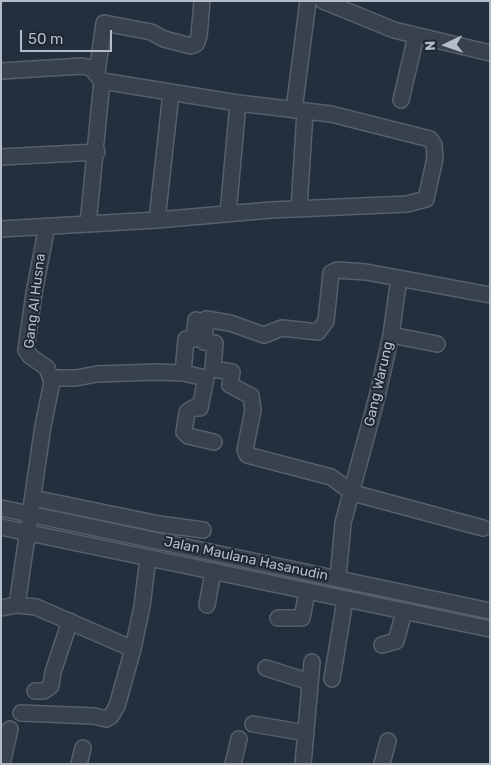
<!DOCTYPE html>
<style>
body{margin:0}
#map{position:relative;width:491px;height:765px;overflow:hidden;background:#242f3e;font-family:Rubik,sans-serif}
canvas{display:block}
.frame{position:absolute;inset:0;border:2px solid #b4bcc9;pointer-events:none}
.north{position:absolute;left:421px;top:20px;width:50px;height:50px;-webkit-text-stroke:4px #1d2633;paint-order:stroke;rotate:267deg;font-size:14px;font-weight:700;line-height:20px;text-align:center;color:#b4bcc9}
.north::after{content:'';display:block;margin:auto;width:18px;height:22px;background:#b4bcc9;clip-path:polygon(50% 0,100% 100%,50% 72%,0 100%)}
.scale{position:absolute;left:20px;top:30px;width:92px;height:22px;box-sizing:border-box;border:2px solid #b4bcc9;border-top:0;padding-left:6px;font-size:15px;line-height:18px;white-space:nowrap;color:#b4bcc9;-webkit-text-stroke:4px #1d2633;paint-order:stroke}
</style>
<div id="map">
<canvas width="491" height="765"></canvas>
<div class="frame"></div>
<div class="north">N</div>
<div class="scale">50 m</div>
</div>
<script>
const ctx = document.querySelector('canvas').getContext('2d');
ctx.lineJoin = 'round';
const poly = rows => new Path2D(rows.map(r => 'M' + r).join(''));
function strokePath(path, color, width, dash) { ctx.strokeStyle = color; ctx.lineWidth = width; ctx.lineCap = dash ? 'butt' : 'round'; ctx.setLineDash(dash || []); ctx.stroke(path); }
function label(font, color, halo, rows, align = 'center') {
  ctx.font = font + ' Rubik,sans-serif'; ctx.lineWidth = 4; ctx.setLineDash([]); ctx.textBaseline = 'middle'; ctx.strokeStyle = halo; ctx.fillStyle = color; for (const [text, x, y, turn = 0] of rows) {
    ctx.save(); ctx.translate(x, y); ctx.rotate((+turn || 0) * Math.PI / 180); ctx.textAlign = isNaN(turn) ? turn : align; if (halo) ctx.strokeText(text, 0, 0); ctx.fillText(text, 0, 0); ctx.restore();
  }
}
const minor = poly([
 [323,1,394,30,490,53],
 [1,71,82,66,91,68,102,81,88,224],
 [97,73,104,23,151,32,164,39,191,46,196,44,199,36,202,1],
 [401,100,416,36],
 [294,110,308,1],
 [1,157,97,152],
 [299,208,305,112],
 [228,214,238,103],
 [157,220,171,93],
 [47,226,34,293,26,350,30,356,47,368,52,382,43,426,17,605,36,607,133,649],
 [1,229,157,220,271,210,407,204,426,199,435,158,434,145,430,139,331,114,238,103,102,81],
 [391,335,437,344],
 [183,373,186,339,194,339,196,320],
 [52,378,76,378,97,374,156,372,183,373,206,378,200,408,193,408,187,412,184,432,188,436,214,442],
 [33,498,159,524,203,530],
 [1,508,490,611],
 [1,527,490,629],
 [483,528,353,493,331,477,247,455,245,450,253,410,251,396,230,385,232,372,213,369,215,343,204,342,206,319,230,323,264,335,282,328,318,332,326,321,331,273,337,270,366,272,490,295],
 [338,578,343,523,377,397,391,335,399,278],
 [207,605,213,572],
 [1,608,17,605],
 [278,618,302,618,307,592],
 [382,645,396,641,404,612],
 [266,668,310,682],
 [332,679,345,600],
 [35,691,44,691,51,686,53,672,70,621],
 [21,713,94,716,106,719,111,716,117,706,133,649,142,606,148,558],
 [253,724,306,733],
 [2,764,10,729],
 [79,764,83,748],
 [233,764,239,739],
 [303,764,312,662],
 [382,764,388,741]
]);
const streetNames = [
 ["Gang Al Husna",35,301,-83],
 ["Gang Warung",379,384,-77],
 ["Jalan Maulana Hasanudin",246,559,12]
];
strokePath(minor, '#565f6c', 18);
strokePath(minor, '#38414e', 15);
label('14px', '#b4bcc9', '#1d2633', streetNames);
</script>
